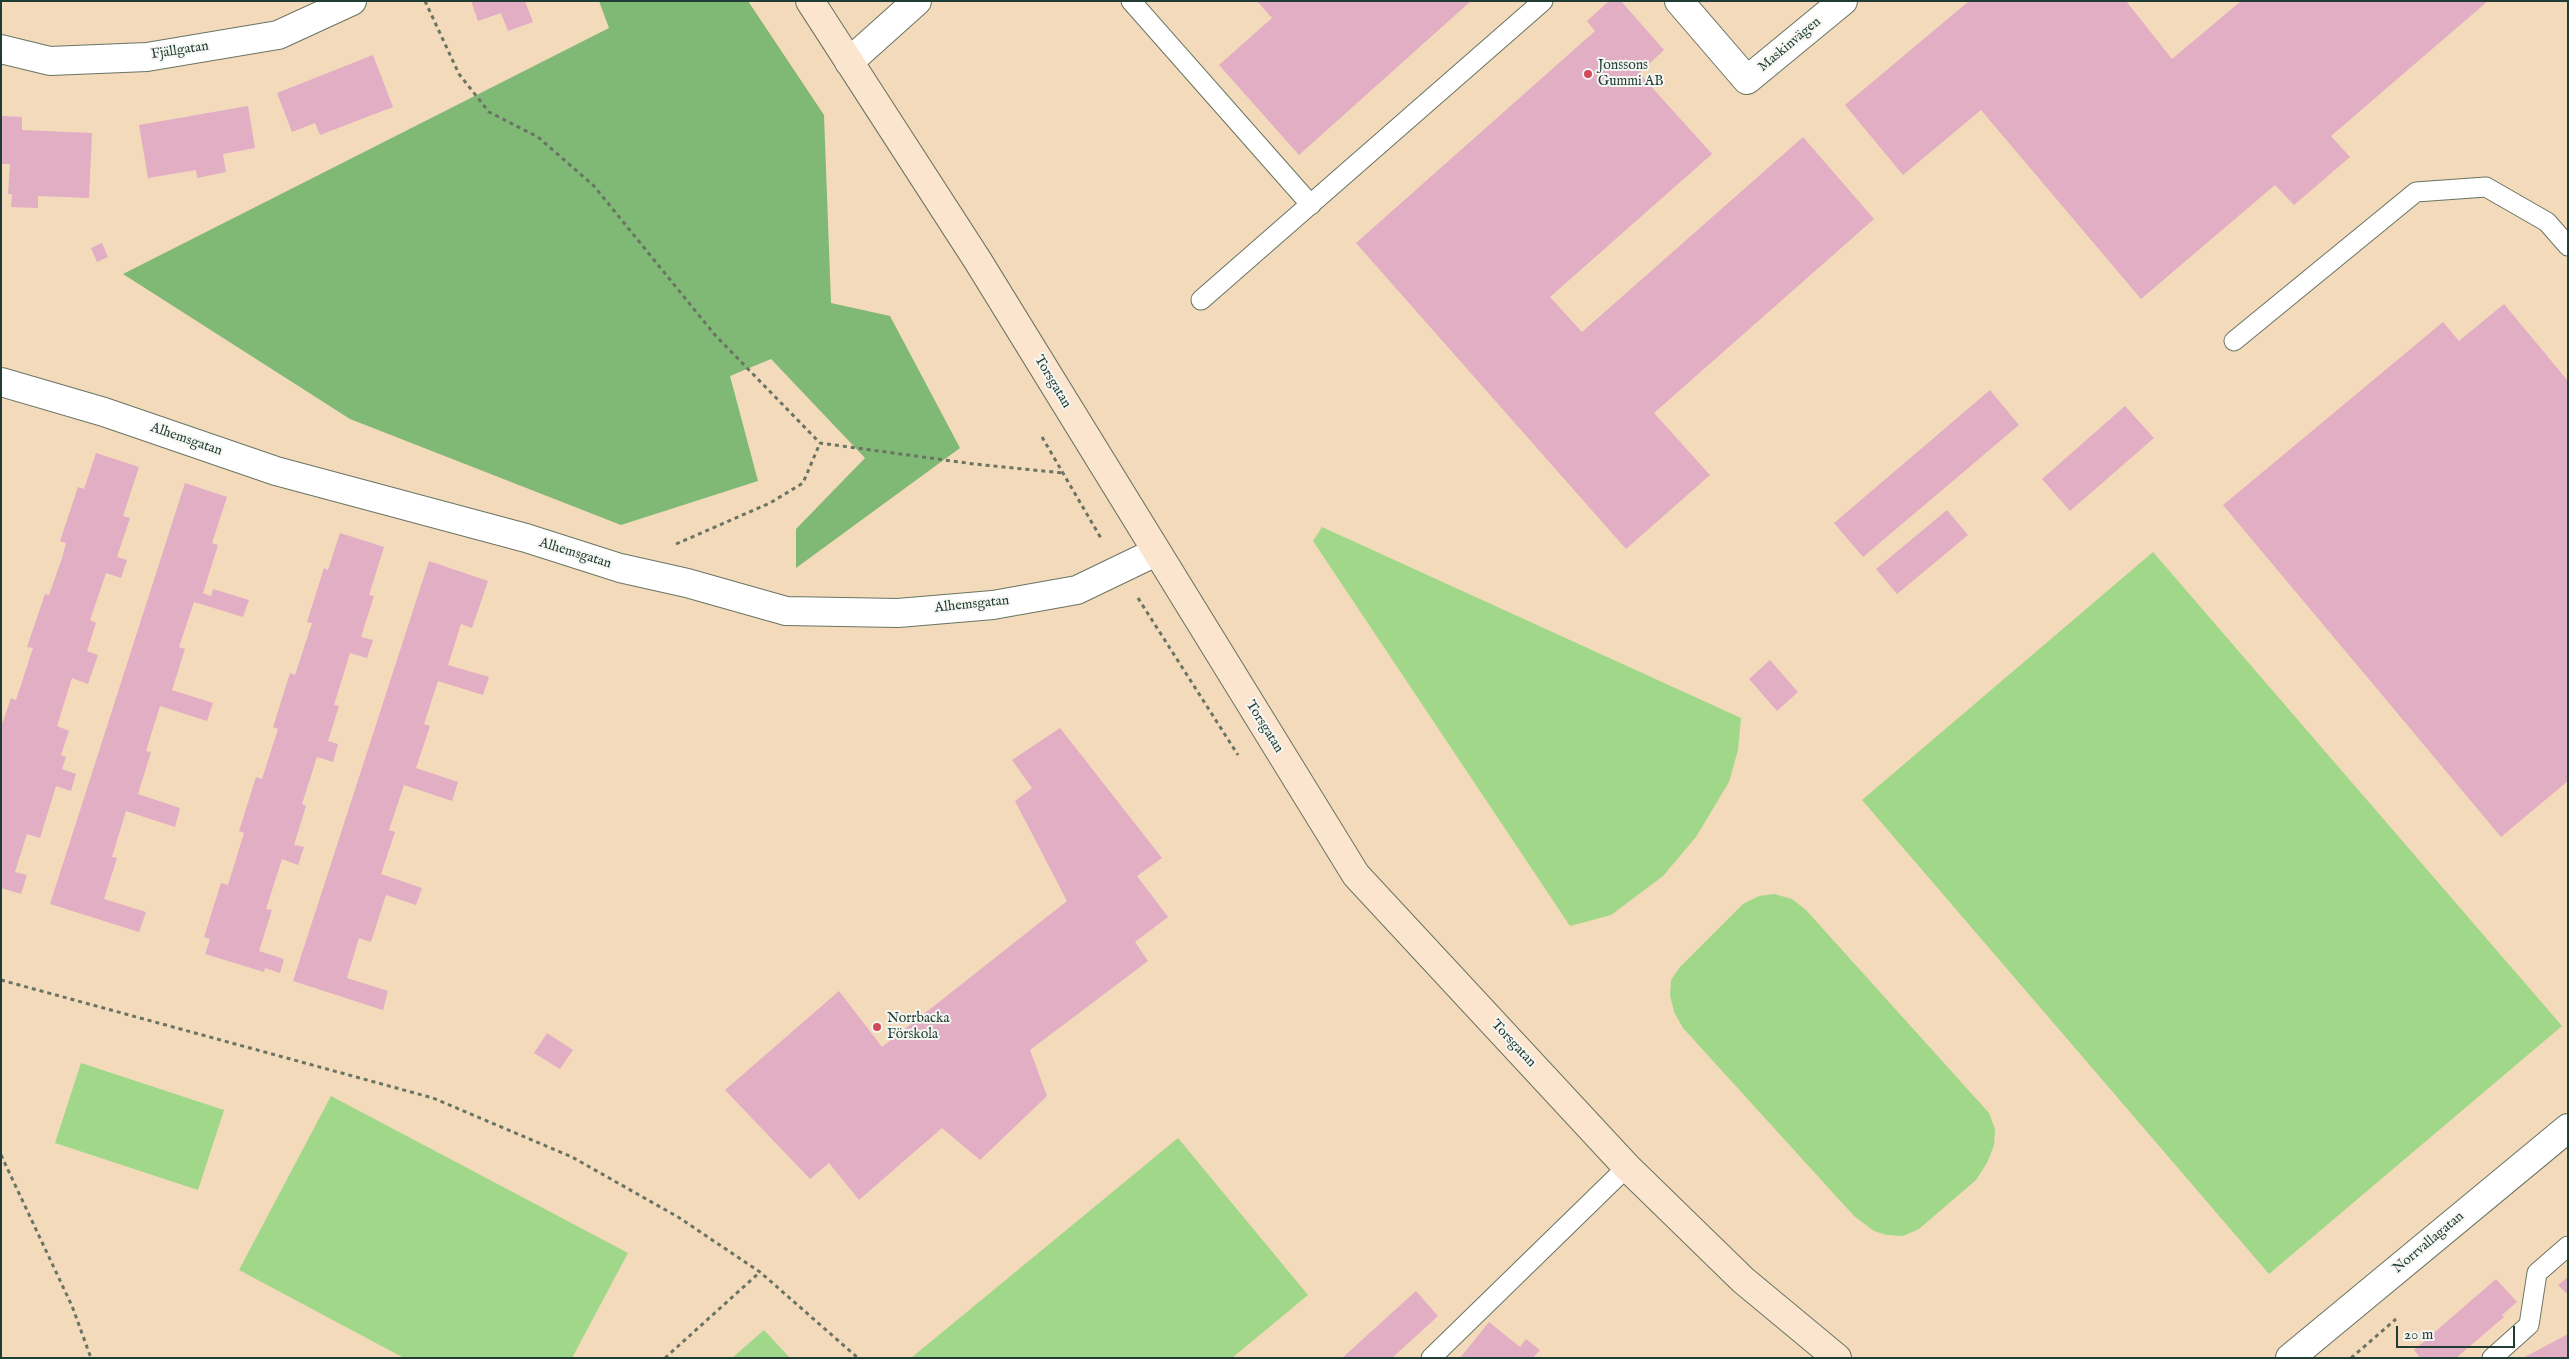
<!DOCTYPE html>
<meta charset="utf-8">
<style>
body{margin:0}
#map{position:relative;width:2569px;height:1359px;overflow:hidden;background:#f3dabb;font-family:"IM FELL English",serif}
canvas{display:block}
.frame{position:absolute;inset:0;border:2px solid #1f3d34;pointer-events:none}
.scale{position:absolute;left:2396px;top:1326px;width:119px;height:22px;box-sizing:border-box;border:2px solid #1f3d34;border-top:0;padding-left:6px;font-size:15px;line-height:18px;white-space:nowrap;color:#1f3d34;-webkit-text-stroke:4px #f6f6f2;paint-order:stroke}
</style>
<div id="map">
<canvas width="2569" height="1359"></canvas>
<div class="frame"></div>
<div class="scale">20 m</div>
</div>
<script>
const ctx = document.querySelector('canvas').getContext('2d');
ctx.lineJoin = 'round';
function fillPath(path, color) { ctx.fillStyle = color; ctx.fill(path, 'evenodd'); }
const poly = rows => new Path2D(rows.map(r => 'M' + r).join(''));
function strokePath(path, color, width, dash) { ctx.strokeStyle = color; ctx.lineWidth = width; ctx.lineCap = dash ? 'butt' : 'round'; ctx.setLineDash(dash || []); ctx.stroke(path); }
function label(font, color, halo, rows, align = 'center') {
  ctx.font = font + ' "IM FELL English",serif'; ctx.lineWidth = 4; ctx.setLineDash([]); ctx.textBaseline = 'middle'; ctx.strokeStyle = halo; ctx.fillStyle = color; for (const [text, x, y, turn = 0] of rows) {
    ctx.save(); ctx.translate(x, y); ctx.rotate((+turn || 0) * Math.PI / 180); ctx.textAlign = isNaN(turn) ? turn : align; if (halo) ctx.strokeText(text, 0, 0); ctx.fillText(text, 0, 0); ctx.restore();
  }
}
const green = poly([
 [1322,527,1741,718,1738,750,1729,782,1696,837,1663,876,1611,915,1570,926,1313,541],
 [2153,552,2562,1026,2269,1274,1862,800],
 [1774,894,1792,899,1806,910,1989,1113,1995,1129,1994,1145,1987,1163,1976,1180,1919,1229,1903,1236,1887,1235,1874,1231,1854,1216,1683,1028,1674,1012,1670,995,1671,980,1680,967,1743,904,1759,896],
 [81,1063,224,1110,198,1190,55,1143],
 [331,1096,628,1253,572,1358,404,1358,239,1270],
 [1178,1138,1308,1295,1232,1358,911,1358],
 [764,1330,790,1358,732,1358]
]);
const forest = poly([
 [599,1,748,1,824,115,831,303,890,316,960,448,796,568,796,529,865,458,771,359,730,376,758,481,621,525,350,419,123,274,609,28]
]);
const building = poly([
 [471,1,525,1,533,22,508,31,501,13,478,21],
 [1257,1,1471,1,1299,155,1219,65,1272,18],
 [1609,1,1621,1,1664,50,1639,73,1712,154,1550,297,1582,332,1803,137,1874,219,1654,413,1710,475,1626,549,1356,243,1595,31,1587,21],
 [1969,1,2126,1,2172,59,2241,1,2488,1,2331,136,2350,157,2294,205,2275,185,2141,299,1981,110,1903,175,1845,105],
 [373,55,393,107,320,135,315,123,292,132,277,93],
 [248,106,255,148,223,154,226,172,197,178,196,170,148,178,139,125],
 [1,116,22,117,22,130,92,133,89,198,38,196,38,208,11,207,12,194,8,194,10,164,1,164],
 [102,243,108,257,97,262,91,248],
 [2504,304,2568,381,2568,781,2501,837,2223,505,2443,322,2459,341],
 [1990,390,2019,425,1863,557,1834,523],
 [2125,406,2154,438,2070,511,2042,479],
 [96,453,139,467,123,516,130,518,117,557,127,560,121,578,106,573,90,620,96,623,87,651,98,655,88,684,72,678,57,726,69,731,61,755,66,757,62,769,76,774,71,791,56,786,40,838,27,834,15,872,27,875,21,894,1,888,1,727,11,698,16,700,33,648,27,647,45,594,49,595,62,558,66,543,60,541,78,487,84,489],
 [185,483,227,497,212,543,218,545,203,593,211,596,213,589,249,600,243,617,194,602,179,647,185,649,172,690,213,703,207,721,160,706,146,751,151,752,138,794,180,808,175,827,126,811,112,857,117,858,104,899,146,912,139,932,50,904],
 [1947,510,1968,535,1897,594,1876,569],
 [340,533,384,547,369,595,374,596,361,637,373,640,367,658,350,653,334,705,339,706,328,741,338,744,333,762,317,757,302,804,306,806,294,845,304,847,298,865,282,859,266,909,272,910,259,951,284,959,280,973,265,968,264,972,205,954,210,939,204,937,221,883,228,885,244,833,239,831,256,777,262,779,278,729,273,727,290,673,295,675,312,623,307,622,324,568,328,570],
 [429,561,488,581,472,628,461,624,448,665,489,677,483,695,438,681,424,724,430,726,416,768,458,782,452,801,404,785,389,830,395,832,381,874,422,888,416,905,386,895,371,942,359,938,347,978,388,991,383,1010,293,981],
 [1770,660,1798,692,1777,711,1749,679],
 [1060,728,1162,858,1137,876,1168,917,1135,942,1148,961,1030,1050,1047,1096,980,1160,942,1128,859,1200,829,1163,810,1179,725,1090,839,991,882,1047,1067,901,1015,801,1032,788,1012,760],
 [547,1033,573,1050,560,1069,534,1053],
 [2568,1277,2568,1295,2558,1285],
 [2496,1279,2517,1302,2502,1315,2504,1317,2456,1358,2420,1358,2414,1350],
 [1416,1291,1438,1316,1392,1358,1342,1358],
 [1489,1322,1520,1347,1526,1339,1540,1350,1533,1358,1460,1358],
 [2568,1334,2568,1358,2523,1358]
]);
const path = poly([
 [425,1,459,74,489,112,538,137,594,186,715,335,820,443,974,464,1063,473],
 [1042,437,1102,540],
 [676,544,770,503,803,483,820,443],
 [1138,598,1238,755],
 [1,980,433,1098,572,1157,678,1217,760,1272,858,1358],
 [1,1155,72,1306,91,1358],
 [665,1358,760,1272],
 [2351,1358,2396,1319]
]);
const lane = poly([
 [1131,1,1311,205],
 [1201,300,1543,1],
 [2234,341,2416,192,2486,187,2547,222,2568,246],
 [1431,1358,1627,1167],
 [2492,1358,2529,1325,2537,1273,2568,1246]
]);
const street = poly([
 [1679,1,1747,80,1843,1],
 [1,49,50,61,147,57,278,35,352,1],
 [849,62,917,1],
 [1,382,104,412,276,471,526,538,620,568,687,583,786,611,898,613,993,605,1077,590,1156,552],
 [2290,1358,2568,1128]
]);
const secondary = poly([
 [810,1,978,261,1356,875,1627,1167,1743,1280,1837,1358]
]);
const markers = [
 [1588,74,5,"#d1495b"],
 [877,1027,5,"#d1495b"]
];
const streetNames = [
 ["Maskinvägen",1790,45,-40],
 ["Fjällgatan",180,51,-9],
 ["Torsgatan",1052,382,59],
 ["Alhemsgatan",186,440,19],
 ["Alhemsgatan",575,554,17],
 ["Alhemsgatan",972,605,-6],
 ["Torsgatan",1264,727,58],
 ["Torsgatan",1513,1044,47],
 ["Norrvallagatan",2429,1243,-40]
];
const poiNames = [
 ["Jonssons",1598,66],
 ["Gummi AB",1598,82],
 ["Norrbacka",887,1019],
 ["Förskola",887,1035]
];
fillPath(green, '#a1d789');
fillPath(forest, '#80b875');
fillPath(building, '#e1aec4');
strokePath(lane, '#697463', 21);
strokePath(street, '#697463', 30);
strokePath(secondary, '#697463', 30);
strokePath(path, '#697463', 3, [4, 4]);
strokePath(lane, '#fff', 19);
strokePath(street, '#fff', 28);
strokePath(secondary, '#fce5cf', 28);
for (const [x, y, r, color] of markers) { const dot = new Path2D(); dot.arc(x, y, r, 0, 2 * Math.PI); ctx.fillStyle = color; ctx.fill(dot); strokePath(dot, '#f6f6f2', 2); }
label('14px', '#1f3d34', '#f6f6f2', streetNames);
label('14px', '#1f3d34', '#f6f6f2', poiNames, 'left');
</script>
